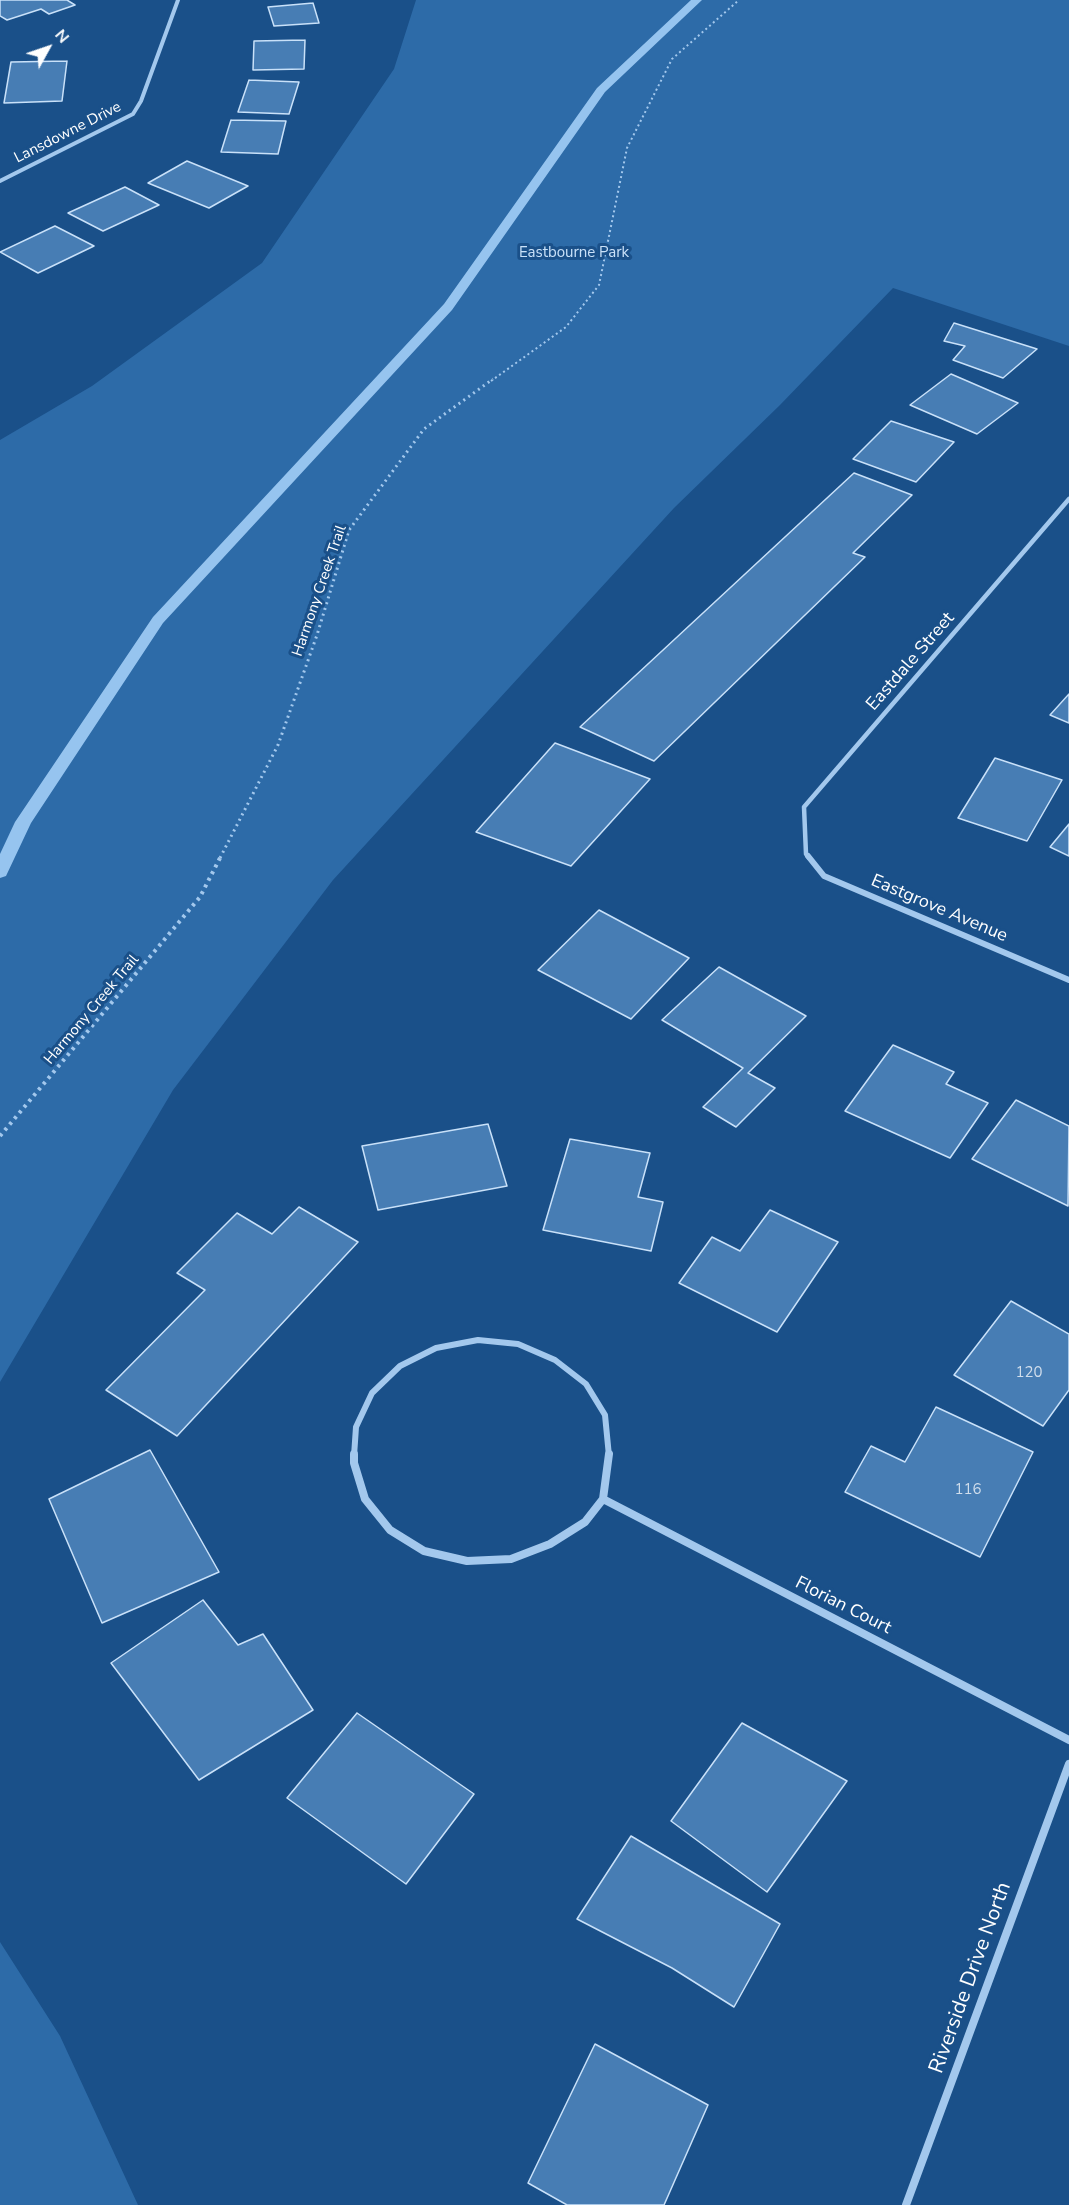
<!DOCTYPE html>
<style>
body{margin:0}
#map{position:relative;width:1069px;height:2205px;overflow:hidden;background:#1a5089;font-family:"Nunito Sans",sans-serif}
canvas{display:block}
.north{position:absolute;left:18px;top:18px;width:60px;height:60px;-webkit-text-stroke:4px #1a5089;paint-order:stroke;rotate:50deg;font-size:16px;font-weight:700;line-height:24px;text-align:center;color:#fff}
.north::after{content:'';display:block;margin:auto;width:21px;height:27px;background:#fff;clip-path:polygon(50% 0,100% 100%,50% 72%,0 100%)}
</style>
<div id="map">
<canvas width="1069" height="2205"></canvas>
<div class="north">N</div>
</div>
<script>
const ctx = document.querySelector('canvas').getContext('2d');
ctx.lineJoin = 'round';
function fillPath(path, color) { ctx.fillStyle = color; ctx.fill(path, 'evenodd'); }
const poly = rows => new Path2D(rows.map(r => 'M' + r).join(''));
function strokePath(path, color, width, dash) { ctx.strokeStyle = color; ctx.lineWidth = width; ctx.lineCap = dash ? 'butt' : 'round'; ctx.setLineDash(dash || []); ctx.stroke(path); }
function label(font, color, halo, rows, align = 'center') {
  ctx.font = font + ' "Nunito Sans",sans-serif'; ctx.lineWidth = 6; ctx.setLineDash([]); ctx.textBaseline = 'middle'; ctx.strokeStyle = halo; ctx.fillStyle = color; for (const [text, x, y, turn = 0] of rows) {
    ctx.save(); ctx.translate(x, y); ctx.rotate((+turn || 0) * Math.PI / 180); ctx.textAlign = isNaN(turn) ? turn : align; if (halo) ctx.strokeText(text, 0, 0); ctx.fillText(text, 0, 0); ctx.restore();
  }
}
const green = poly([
 [416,0,1069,0,1069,346,893,288,780,405,674,508,333,880,173,1090,0,1382,0,440,92,386,262,263,394,69],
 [0,1942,60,2036,138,2205,0,2205]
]);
const stream = poly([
 [691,0,702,0,605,92,452,310,163,623,31,823,6,876,0,878,0,854,15,822,153,617,444,304,597,88,691,0]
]);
const building = poly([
 [0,0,67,0,75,5,49,14,41,9,7,20,0,16,0,0],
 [313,3,319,23,274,26,268,7,313,3],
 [305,40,304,69,253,70,254,41,305,40],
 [67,61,62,101,4,103,11,62,67,61],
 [249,80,299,82,289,114,238,112,249,80],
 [231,120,286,121,278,154,221,152,231,120],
 [187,161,248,186,209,208,148,183,187,161],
 [125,187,159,205,103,231,68,213,125,187],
 [55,226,94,246,38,273,0,252,55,226],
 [954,323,1037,349,1003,378,953,360,965,346,944,341,954,323],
 [951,374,1018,403,977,434,910,405,951,374],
 [891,421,954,442,916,482,853,459,891,421],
 [854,473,912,495,853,553,865,557,654,761,580,727,854,473],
 [1069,694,1069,723,1050,715,1069,694],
 [555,743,650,779,571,866,476,832,555,743],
 [995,758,1062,780,1027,841,958,818,995,758],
 [1069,824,1069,856,1050,847,1069,824],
 [599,910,689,958,631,1019,538,970,599,910],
 [719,967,806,1016,748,1073,775,1088,736,1127,703,1107,743,1068,662,1020,719,967],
 [893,1045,954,1072,946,1084,988,1103,950,1158,845,1111,893,1045],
 [1016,1100,1069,1126,1068,1206,972,1159,1016,1100],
 [488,1124,507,1186,378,1210,362,1146,488,1124],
 [570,1139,650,1153,638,1197,663,1202,651,1251,543,1230,570,1139],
 [299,1207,358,1242,177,1436,106,1390,205,1290,177,1273,237,1213,272,1234,299,1207],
 [770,1210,838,1242,777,1332,679,1283,712,1237,740,1251,770,1210],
 [1011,1301,1069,1334,1069,1390,1043,1426,954,1375,1011,1301],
 [936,1407,1033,1452,980,1557,845,1492,871,1446,905,1462,936,1407],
 [150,1450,219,1572,102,1623,49,1499,150,1450],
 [203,1600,238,1645,263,1634,313,1710,199,1780,111,1663,203,1600],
 [357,1713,474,1794,406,1884,287,1798,357,1713],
 [742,1723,847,1781,767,1892,671,1821,742,1723],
 [631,1836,780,1924,734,2007,672,1968,577,1919,631,1836],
 [595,2044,708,2105,664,2205,567,2205,528,2183,595,2044]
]);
const pathFar2 = poly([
 [491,381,566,327,599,285,627,148,672,59,739,0]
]);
const pathFar1 = poly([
 [220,858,278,745,317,635,349,530,424,429,493,379]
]);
const path = poly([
 [0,1136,200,897,221,856]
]);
const minorFar3 = poly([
 [0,181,133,114,141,101,178,0]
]);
const minorFar2 = poly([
 [809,858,806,854,804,807,1069,499]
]);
const minorFar1 = poly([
 [808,856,824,876,1069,980],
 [354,1456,356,1427,372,1393,400,1366,436,1348,478,1340,518,1344,555,1360,586,1384,605,1415,609,1456]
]);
const minor = poly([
 [354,1454,354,1463,365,1499,390,1530,424,1551,467,1561,511,1559,550,1544,585,1522,603,1499,609,1454],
 [603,1499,1069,1740],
 [906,2205,1069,1764]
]);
const farStreetnames = [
 ["Lansdowne Drive",68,133,-27],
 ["Harmony Creek Trail",320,591,-71],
 ["Harmony Creek Trail",92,1010,-50]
];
const farParknames = [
 ["Eastbourne Park",574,253]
];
const numberNames = [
 ["120",1029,1373],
 ["116",968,1490]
];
const streetNames = [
 ["Eastdale Street",911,662,-49],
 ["Eastgrove Avenue",939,909,23],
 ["Florian Court",843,1606,27]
];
const nearStreetnames = [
 ["Riverside Drive North",971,1978,-70]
];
fillPath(green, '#2d6ba8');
fillPath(stream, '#96c4ef');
fillPath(building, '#477db4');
strokePath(building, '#c9e1f9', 1.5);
strokePath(pathFar2, '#a3c8ed', 2, [2, 3]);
strokePath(pathFar1, '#a3c8ed', 3, [2, 4]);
strokePath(path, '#a3c8ed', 4, [3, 4.5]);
strokePath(minorFar3, '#a3c8ed', 4);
strokePath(minorFar2, '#a3c8ed', 4.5);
strokePath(minorFar1, '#a3c8ed', 6);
strokePath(minor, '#a3c8ed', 8);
label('15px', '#fff', '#1a5089', farStreetnames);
label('15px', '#c9e1f9', '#1a5089', farParknames);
label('15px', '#d1deec', null, numberNames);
label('18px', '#fff', '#1a5089', streetNames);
label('21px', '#fff', '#1a5089', nearStreetnames);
</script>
